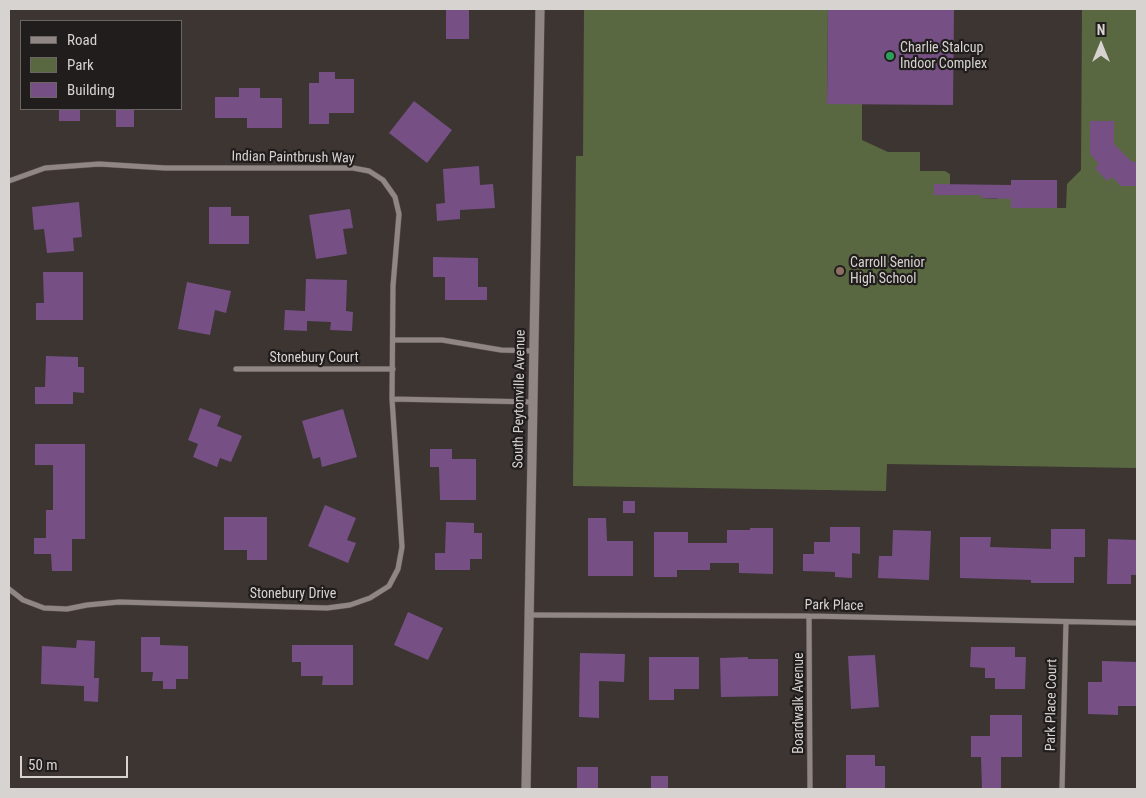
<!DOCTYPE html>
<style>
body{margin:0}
#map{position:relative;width:1146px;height:798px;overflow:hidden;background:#3c3532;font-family:"Roboto Condensed",sans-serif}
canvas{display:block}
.frame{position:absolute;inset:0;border:10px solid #d7d3d1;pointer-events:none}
.legend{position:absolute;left:20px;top:20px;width:162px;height:90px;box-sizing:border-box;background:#211d1c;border:1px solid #6a6664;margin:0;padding:6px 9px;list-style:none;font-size:15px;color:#d7d3d1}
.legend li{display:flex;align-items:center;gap:10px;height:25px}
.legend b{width:25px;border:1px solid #6a6664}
.north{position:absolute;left:1076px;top:20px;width:50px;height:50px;-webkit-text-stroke:4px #211d1c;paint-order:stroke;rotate:0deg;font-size:14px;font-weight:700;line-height:20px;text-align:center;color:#d7d3d1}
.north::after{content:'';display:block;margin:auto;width:18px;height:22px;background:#d7d3d1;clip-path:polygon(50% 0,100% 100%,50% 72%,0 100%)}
.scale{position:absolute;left:20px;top:756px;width:108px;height:22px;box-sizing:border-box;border:2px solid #d7d3d1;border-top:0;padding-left:6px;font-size:15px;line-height:18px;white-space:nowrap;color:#d7d3d1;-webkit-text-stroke:4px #211d1c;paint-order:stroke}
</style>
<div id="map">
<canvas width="1146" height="798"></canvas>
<div class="frame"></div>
<ul class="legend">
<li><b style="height:6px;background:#908784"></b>Road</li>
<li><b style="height:14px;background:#596841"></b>Park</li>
<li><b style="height:14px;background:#765085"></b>Building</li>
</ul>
<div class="north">N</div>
<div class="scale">50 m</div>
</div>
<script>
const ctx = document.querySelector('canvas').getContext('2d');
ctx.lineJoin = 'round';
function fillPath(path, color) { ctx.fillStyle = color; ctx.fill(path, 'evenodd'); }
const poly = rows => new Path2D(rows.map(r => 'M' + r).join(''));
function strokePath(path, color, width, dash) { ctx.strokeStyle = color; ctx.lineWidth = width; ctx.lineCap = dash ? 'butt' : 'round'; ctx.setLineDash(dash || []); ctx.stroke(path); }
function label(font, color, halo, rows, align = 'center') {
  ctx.font = font + ' "Roboto Condensed",sans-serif'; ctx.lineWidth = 4.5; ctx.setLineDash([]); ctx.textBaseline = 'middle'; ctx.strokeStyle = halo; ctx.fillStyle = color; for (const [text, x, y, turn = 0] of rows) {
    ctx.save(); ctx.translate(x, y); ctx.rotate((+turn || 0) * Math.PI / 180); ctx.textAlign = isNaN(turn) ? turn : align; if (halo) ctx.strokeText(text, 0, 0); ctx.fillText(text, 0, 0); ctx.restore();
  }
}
const green = poly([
 [584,9,828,9,827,103,862,104,862,140,888,152,920,152,920,171,945,171,950,174,950,187,955,195,981,195,981,198,996,199,1011,193,1011,208,1066,208,1067,184,1081,170,1082,9,1137,9,1137,468,887,464,886,491,573,486,576,156,583,156]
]);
const building = poly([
 [446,9,469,9,469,39,446,39],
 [828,9,954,9,953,105,827,104],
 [319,72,335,72,335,79,354,79,354,113,329,113,329,124,309,124,309,83,319,83],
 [239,88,260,88,260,98,282,98,282,128,247,128,247,118,215,118,215,97,239,97],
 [414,101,452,130,427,163,389,133],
 [59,109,80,109,80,121,59,121],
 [116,109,134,109,134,127,116,127],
 [1090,121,1114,121,1114,144,1132,162,1137,162,1137,186,1121,186,1112,177,1107,181,1095,168,1099,164,1090,154],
 [479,166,480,185,493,184,495,208,460,210,460,219,437,221,436,204,445,203,443,169],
 [1011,180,1057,180,1057,208,1011,208,1011,199,981,198,981,195,934,195,934,184,1011,185],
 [79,202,82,237,73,238,74,251,47,253,44,229,34,230,32,207],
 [209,207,231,207,231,216,249,216,249,244,209,244],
 [350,209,353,228,343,229,347,254,316,259,309,215],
 [433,257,478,258,478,287,487,287,487,300,445,300,445,277,433,277],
 [43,272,83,272,83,320,36,320,36,303,44,303],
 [306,279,347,280,346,311,353,312,352,331,330,330,331,322,307,321,307,331,284,330,285,310,305,311],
 [187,282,231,291,226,313,215,310,210,335,178,329],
 [46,356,78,357,78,367,84,367,84,393,73,392,73,404,35,404,35,387,45,387],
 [200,408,221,416,217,426,242,436,231,462,220,458,217,467,193,457,198,444,188,440],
 [343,409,357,457,322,467,320,457,313,459,302,421],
 [35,444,85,444,85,539,72,539,72,571,52,571,51,554,34,554,34,538,46,538,46,510,53,510,53,465,35,465],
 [430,449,452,449,452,459,476,459,476,500,440,500,439,467,430,467],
 [623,501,635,501,635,513,623,513],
 [325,505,356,518,347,540,356,543,348,563,308,546],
 [224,517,267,517,267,560,247,560,247,550,224,550],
 [588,518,606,518,607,541,633,541,633,576,588,576],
 [446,522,474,523,474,533,482,533,482,559,470,559,470,570,435,570,435,553,445,553],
 [830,527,860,527,860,554,852,553,852,578,835,577,835,572,803,571,803,554,814,554,814,542,830,542],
 [750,528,773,528,773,574,739,573,739,563,710,563,710,570,677,570,677,577,654,577,654,532,688,532,688,543,727,543,727,530,750,530],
 [1051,529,1085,529,1085,557,1074,557,1074,583,1031,583,1031,580,960,578,960,537,991,537,990,547,1051,549],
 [893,530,931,531,929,580,878,578,879,556,892,556],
 [1108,539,1137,540,1137,575,1131,575,1131,584,1107,584],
 [408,612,443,628,428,660,394,645],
 [141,637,160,637,160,645,188,646,188,679,176,679,176,689,163,689,163,681,152,681,153,672,141,672],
 [77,640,95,641,94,678,99,678,98,702,84,701,84,686,41,684,42,646,76,648],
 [292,645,353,645,353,685,322,685,323,676,301,676,301,662,292,662],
 [971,647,1015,647,1015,657,1026,657,1025,689,995,689,995,678,985,678,985,668,970,667],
 [580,653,625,654,624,682,599,681,599,718,579,717],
 [875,655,879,707,851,709,848,656],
 [649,657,699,657,699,689,674,689,674,700,649,700],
 [748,657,748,659,778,659,778,696,721,697,720,658],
 [1102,661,1137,662,1137,706,1118,706,1118,715,1088,714,1088,682,1102,682],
 [990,715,1022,715,1022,757,1001,757,1001,789,982,789,981,757,971,757,971,736,990,736],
 [846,755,875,755,875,766,885,766,885,789,846,789],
 [577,767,598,767,598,789,577,789],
 [651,776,668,776,668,789,651,789]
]);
const minor = poly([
 [9,181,45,168,99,164,165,168,353,168,369,171,383,180,395,197,399,214,393,286,392,399,402,547,398,569,389,586,370,598,350,605,327,608,119,602,87,605,67,609,44,608,23,600,9,589],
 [393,340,442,340,501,350,534,351],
 [236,369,393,369],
 [392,399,533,402],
 [530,615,809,616,1137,623],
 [809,616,810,789],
 [1062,789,1066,622]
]);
const tertiary = poly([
 [526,789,540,9]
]);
const markers = [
 [890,56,5,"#2e9e5b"],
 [840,271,5,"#8d6e63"]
];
const poiNames = [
 ["Charlie Stalcup",900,48],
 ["Indoor Complex",900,64],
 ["Carroll Senior",850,263],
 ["High School",850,279]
];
const streetNames = [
 ["Indian Paintbrush Way",293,158,1],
 ["Stonebury Court",314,358],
 ["South Peytonville Avenue",520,399,-89],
 ["Stonebury Drive",293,594],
 ["Park Place",834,606,1],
 ["Boardwalk Avenue",799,703,-90],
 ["Park Place Court",1052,705,-89]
];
fillPath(green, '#596841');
fillPath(building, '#765085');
strokePath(minor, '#595451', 6);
strokePath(tertiary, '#595451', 10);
strokePath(minor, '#908784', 5);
strokePath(tertiary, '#908784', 9);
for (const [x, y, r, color] of markers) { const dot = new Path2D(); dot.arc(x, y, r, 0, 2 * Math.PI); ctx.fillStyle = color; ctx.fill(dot); strokePath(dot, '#211d1c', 2); }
label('14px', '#d7d3d1', '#211d1c', poiNames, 'left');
label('14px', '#d7d3d1', '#211d1c', streetNames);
</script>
